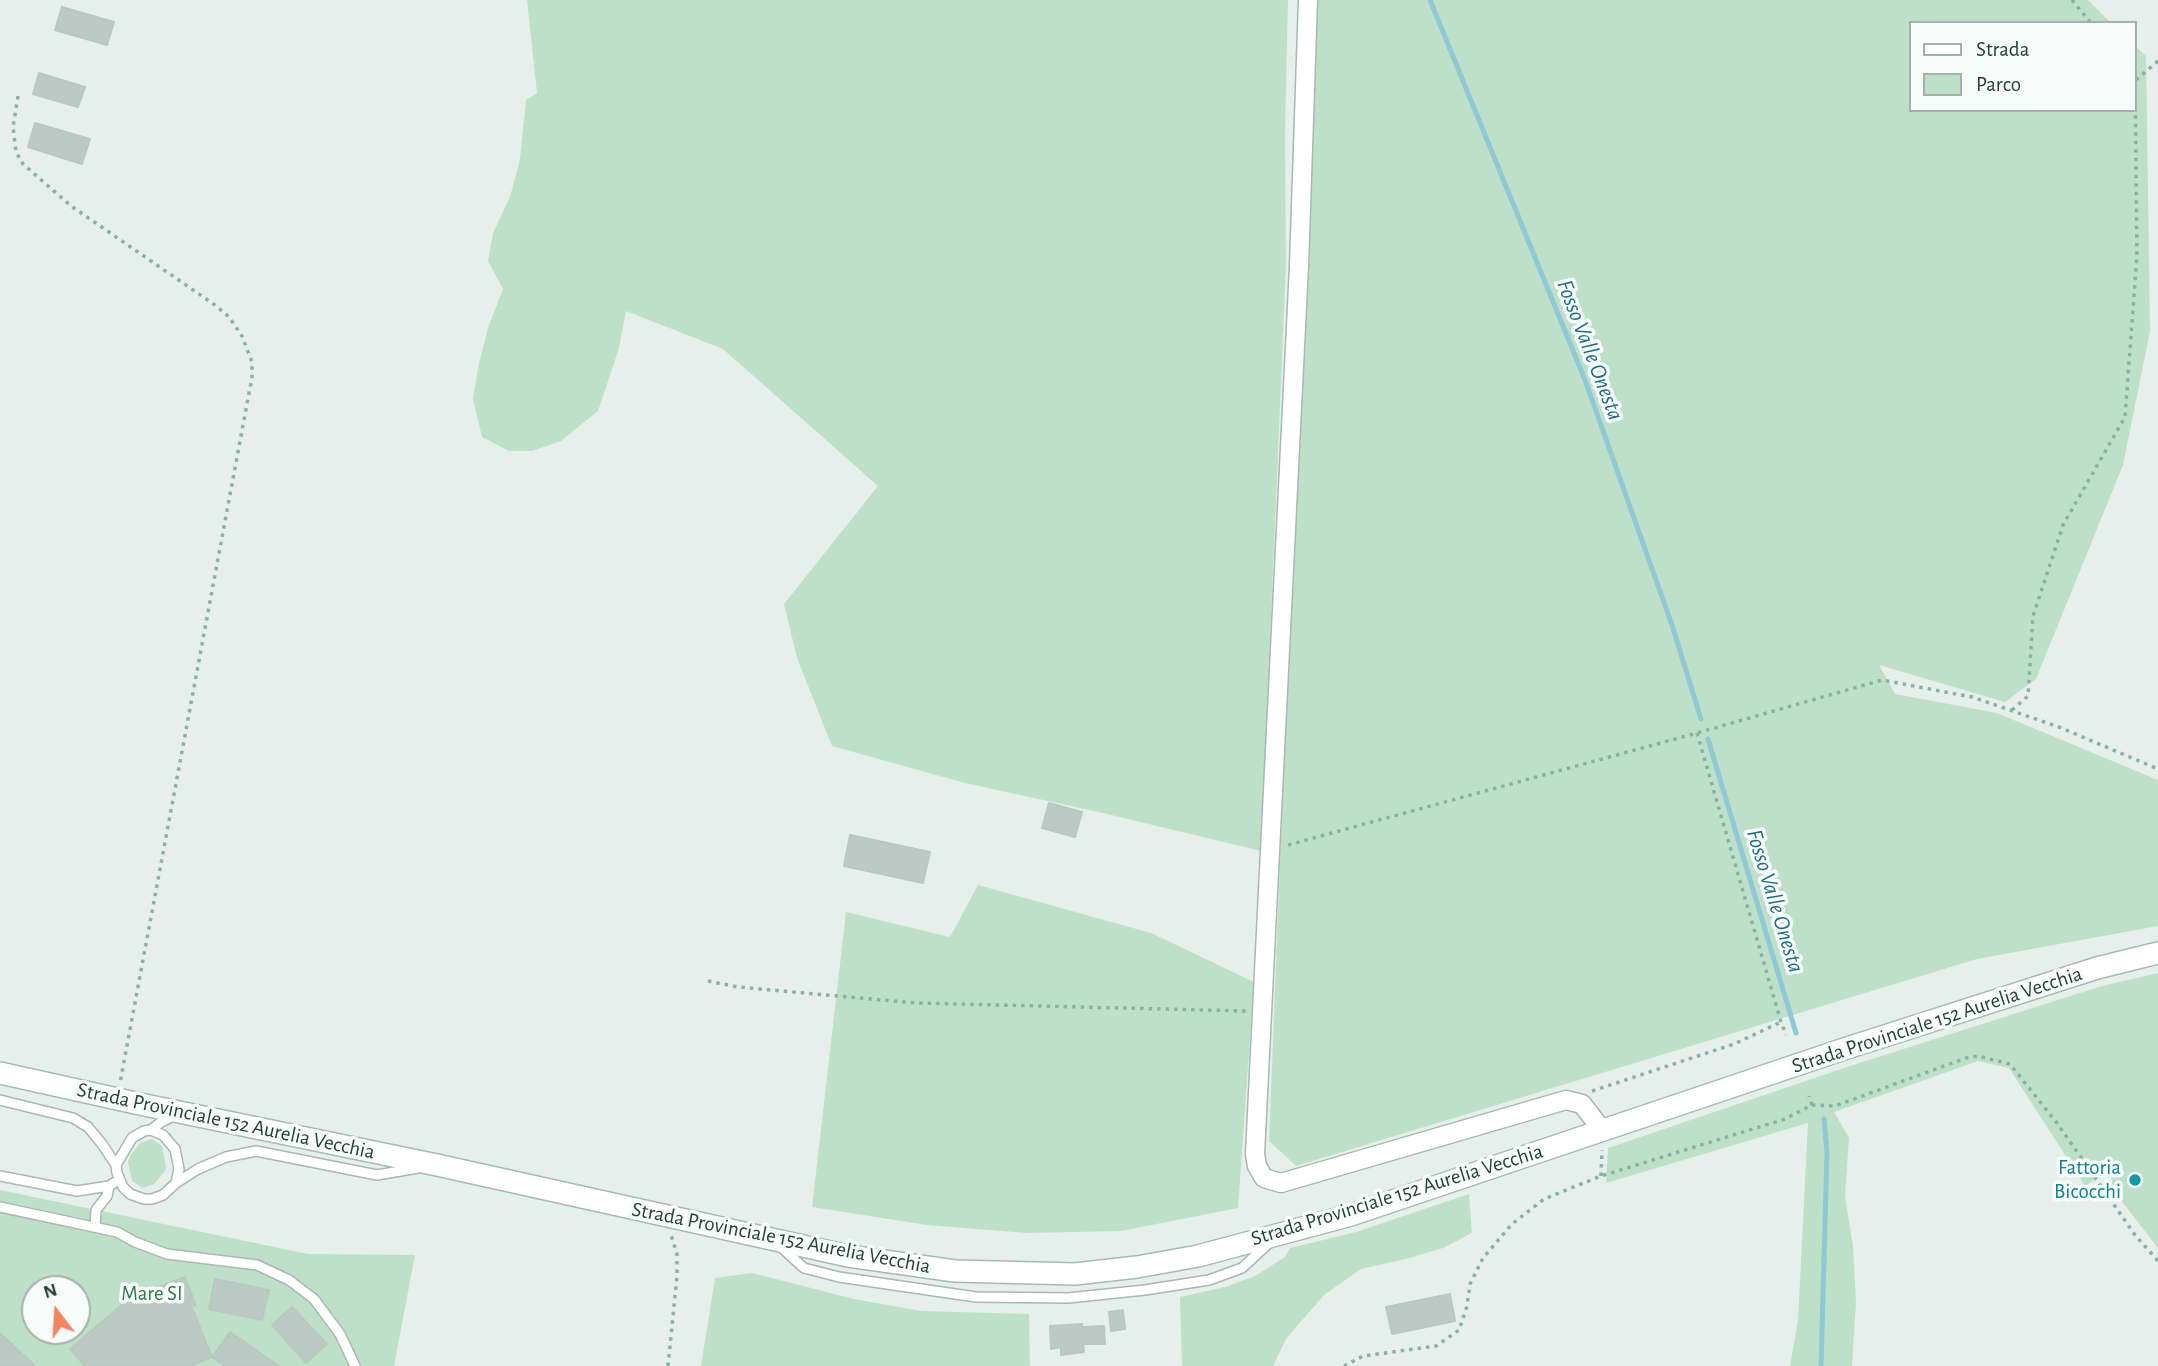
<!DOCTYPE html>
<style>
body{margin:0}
#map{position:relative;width:2158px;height:1366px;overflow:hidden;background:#e6efeb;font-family:"Alegreya Sans",sans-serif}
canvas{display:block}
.legend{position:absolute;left:1909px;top:21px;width:228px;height:91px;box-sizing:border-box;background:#f7fbf9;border:2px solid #a3b1ad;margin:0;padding:9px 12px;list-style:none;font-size:21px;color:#24423a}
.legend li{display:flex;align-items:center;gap:14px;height:35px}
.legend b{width:35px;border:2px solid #a3b1ad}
.north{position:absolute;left:21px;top:1275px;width:70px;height:70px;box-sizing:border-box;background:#f7fbf9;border:2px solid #a3b1ad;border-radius:50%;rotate:343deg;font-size:19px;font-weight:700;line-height:28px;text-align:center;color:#24423a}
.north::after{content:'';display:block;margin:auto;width:24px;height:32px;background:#f4845f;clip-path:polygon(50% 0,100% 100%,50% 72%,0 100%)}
</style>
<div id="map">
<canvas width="2158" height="1366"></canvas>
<ul class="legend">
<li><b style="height:9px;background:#fff"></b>Strada</li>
<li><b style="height:19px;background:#bfe0c8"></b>Parco</li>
</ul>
<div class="north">N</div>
</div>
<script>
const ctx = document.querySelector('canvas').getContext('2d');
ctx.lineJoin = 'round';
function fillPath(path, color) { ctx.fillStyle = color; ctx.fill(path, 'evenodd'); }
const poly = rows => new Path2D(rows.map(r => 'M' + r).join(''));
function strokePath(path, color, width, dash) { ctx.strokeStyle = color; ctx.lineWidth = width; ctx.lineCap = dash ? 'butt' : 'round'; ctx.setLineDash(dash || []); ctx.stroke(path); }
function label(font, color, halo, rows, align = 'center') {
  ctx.font = font + ' "Alegreya Sans",sans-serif'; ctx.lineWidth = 7; ctx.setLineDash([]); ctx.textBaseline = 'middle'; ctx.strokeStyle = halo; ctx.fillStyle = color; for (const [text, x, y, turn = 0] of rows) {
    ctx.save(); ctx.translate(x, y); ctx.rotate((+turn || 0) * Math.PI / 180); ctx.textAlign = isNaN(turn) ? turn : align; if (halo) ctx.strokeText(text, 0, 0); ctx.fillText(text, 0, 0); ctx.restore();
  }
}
const green = poly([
 [527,0,1288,0,1285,137,1286,265,1261,851,1103,813,965,783,832,746,797,658,784,604,878,486,723,349,626,311,619,348,598,411,561,441,532,451,509,451,482,437,473,399,479,363,489,325,503,289,488,261,493,233,510,197,520,159,526,100,537,93],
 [1314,0,2088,0,2111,23,1911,23,1911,110,2135,110,2135,46,2146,56,2150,331,2123,465,2036,679,2005,702,1879,665,1895,694,1997,713,2158,780,2158,926,1977,959,1296,1166,1269,1141],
 [978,885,1151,933,1254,982,1238,1208,1121,1231,1027,1233,927,1225,812,1207,846,912,950,937],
 [2158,973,2158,1248,2113,1190,2110,1169,2085,1186,2009,1068,1978,1061,1834,1112,1849,1138,1845,1197,1853,1246,1856,1303,1852,1366,1790,1366,1798,1320,1808,1123,1606,1183,1608,1148,1850,1066,2102,986],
 [152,1139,162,1146,166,1166,165,1171,154,1184,143,1188,132,1181,128,1162,130,1156,140,1143],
 [0,1190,308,1254,415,1255,394,1366,0,1366],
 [35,1289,77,1289,77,1331,35,1331],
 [1469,1194,1472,1233,1443,1248,1406,1259,1361,1269,1324,1295,1286,1339,1273,1366,1182,1366,1180,1297,1225,1287,1255,1276,1285,1257,1290,1248,1356,1232],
 [752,1273,854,1299,921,1311,1029,1314,1030,1366,701,1366,715,1278]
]);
const stream = poly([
 [1430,0,1585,380,1672,625,1701,719],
 [1708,739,1796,1033],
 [1821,1366,1827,1153,1824,1119]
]);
const building = poly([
 [62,7,114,22,107,45,55,30,62,7],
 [39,73,85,87,78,107,33,94,39,73],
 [35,123,90,139,82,164,28,147,35,123],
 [1049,803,1082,812,1075,837,1042,828,1049,803],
 [850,835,930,852,923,883,844,866,850,835],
 [185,1277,196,1306,191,1305,212,1357,190,1366,85,1366,70,1349,131,1297,185,1277],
 [215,1279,269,1290,262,1320,209,1309,215,1279],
 [1450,1294,1455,1321,1392,1334,1386,1307,1450,1294],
 [292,1307,327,1344,306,1363,272,1325,292,1307],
 [1123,1310,1125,1329,1111,1331,1109,1312,1123,1310],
 [1082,1324,1082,1327,1104,1326,1105,1344,1083,1344,1084,1352,1061,1355,1061,1347,1051,1349,1050,1326,1082,1324],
 [230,1332,256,1350,279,1366,225,1366,212,1357,230,1332],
 [0,1333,35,1366,0,1366,0,1333]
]);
const path = poly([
 [2072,0,2091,23],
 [2136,80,2158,61],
 [18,96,13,127,16,152,23,164,71,206,215,305,229,317,242,336,252,362,252,377,120,1083],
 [2012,710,2028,696,2033,616,2063,525,2125,417,2137,255,2135,79],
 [1697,733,1781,1022,1786,1035],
 [1288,845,1697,733,1882,680,1972,697,2059,727,2158,769],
 [708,981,738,987,916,1003,1246,1011],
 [1592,1091,1734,1044,1781,1022],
 [1812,1105,1835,1106,1966,1058,1978,1056,2010,1064,2057,1123,2135,1235,2158,1261],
 [1601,1176,1602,1150],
 [668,1366,677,1276,677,1254,671,1235],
 [1344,1366,1363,1356,1436,1346,1459,1330,1467,1306,1470,1284,1483,1258,1512,1224,1544,1199,1601,1176,1785,1119,1812,1105,1809,1096]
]);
const lane = poly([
 [0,1100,73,1118,88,1127,102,1144,116,1165,117,1173,123,1187,130,1194,144,1199,152,1199,163,1195,176,1183,198,1169,226,1157,256,1151,377,1175,418,1168],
 [151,1130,163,1135,175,1149,179,1169,176,1183],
 [116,1165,132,1138,144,1131,151,1130,161,1122,176,1115],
 [0,1176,77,1191,109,1186,119,1180],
 [0,1207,117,1232,135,1242,167,1254,257,1265,289,1280,314,1299,340,1334,355,1366],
 [95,1227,96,1210,107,1196,109,1186],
 [782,1248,804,1268,839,1277,976,1297,1068,1298,1145,1290,1209,1280,1242,1268,1269,1243]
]);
const street = poly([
 [1308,0,1299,266,1255,1154,1257,1166,1264,1178,1281,1183,1566,1100,1582,1104,1602,1130]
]);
const secondary = poly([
 [0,1073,140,1104,437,1165,848,1256,955,1271,1075,1274,1137,1267,1198,1256,1351,1215,1844,1049,2097,968,2158,953]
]);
const markers = [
 [2135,1180,7,"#0f9aa8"]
];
const streetNames = [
 ["Strada Provinciale 152 Aurelia Vecchia",1937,1020,-18],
 ["Strada Provinciale 152 Aurelia Vecchia",226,1121,12],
 ["Strada Provinciale 152 Aurelia Vecchia",1397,1195,-17],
 ["Strada Provinciale 152 Aurelia Vecchia",781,1238,11]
];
const cultureNames = [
 ["Fattoria",2121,1168],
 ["Bicocchi",2121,1192]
];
const parkNames = [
 ["Mare SI",152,1294]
];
const waterNames = [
 ["Fosso Valle Onesta",1590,350,69],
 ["Fosso Valle Onesta",1775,901,73]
];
fillPath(green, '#bfe0c8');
strokePath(stream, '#8ec9d4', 5);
fillPath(building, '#bbcac4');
strokePath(building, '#b8c9c2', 2);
strokePath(lane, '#a8b8b2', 12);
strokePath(street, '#a8b8b2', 21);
strokePath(secondary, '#a4bbb3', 24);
strokePath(path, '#86b3a5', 3.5, [3.5, 5]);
strokePath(lane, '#fff', 9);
strokePath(street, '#fff', 18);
strokePath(secondary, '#fff', 21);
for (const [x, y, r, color] of markers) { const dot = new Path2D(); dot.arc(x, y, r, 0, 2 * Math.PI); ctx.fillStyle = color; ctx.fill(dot); strokePath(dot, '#f7fbf9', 2.5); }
label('21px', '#24423a', '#f7fbf9', streetNames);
label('21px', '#0d838f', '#f7fbf9', cultureNames, 'right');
label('21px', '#2d7a4b', '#f7fbf9', parkNames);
label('italic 23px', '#1c6f80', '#f7fbf9', waterNames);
</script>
